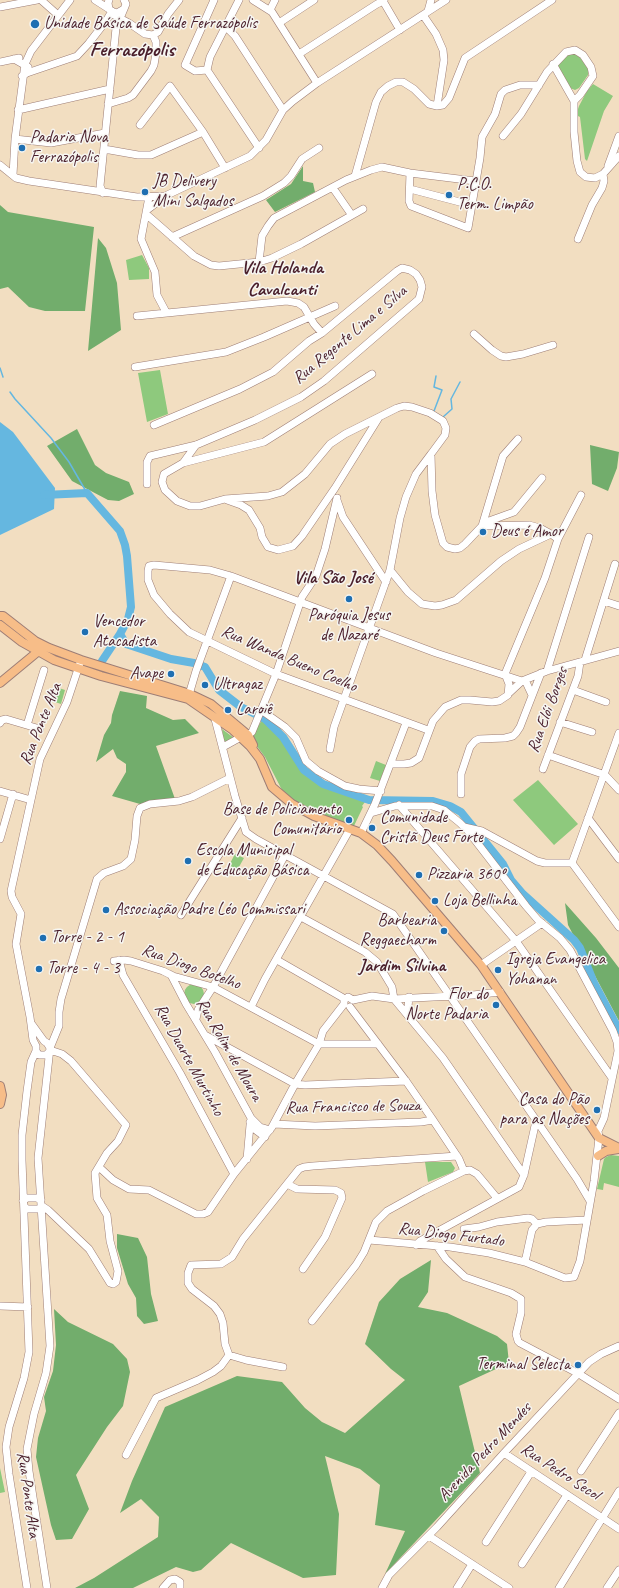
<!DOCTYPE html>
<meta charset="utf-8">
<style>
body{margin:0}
canvas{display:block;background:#f2dec1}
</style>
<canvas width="619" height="1588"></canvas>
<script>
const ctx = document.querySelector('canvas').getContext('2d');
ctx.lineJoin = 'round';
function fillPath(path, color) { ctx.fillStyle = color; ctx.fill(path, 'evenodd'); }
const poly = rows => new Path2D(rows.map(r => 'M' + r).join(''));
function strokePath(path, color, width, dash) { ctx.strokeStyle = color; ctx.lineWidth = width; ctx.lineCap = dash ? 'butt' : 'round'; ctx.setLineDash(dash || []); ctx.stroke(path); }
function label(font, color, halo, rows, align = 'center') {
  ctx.font = font + ' Caveat,sans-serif'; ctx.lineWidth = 3; ctx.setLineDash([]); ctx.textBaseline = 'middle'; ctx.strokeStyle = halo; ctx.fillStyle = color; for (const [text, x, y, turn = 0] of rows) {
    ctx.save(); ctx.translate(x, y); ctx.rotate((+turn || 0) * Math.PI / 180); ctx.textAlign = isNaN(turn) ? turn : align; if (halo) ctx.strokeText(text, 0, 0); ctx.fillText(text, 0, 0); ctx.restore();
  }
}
const green = poly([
 [567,53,577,54,589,69,588,75,579,88,575,90,570,88,556,64],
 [593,84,613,96,604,111,587,161,585,159,580,117,576,115,579,106,587,91],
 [142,255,149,268,149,279,129,280,126,260],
 [160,370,168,414,147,422,138,373],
 [59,688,65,690,61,704,55,702],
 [262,720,281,738,303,771,313,779,333,789,365,802,362,806,363,807,353,828,307,811,283,792,265,757,253,741,252,736],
 [222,729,234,738,224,744],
 [376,761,386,765,380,781,370,778],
 [538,780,578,824,554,845,513,800],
 [235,854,244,858,235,874,227,869],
 '184 994a10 10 0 1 1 20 0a10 10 0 1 1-20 0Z',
 [611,1155,619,1156,619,1187,604,1183,603,1190,597,1189,604,1159,606,1157],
 [425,1162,451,1162,455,1168,453,1172,428,1182],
 [0,1468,5,1492,0,1493]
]);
const forest = poly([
 [303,166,303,181,313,183,315,192,275,212,266,200,291,184],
 [0,205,8,212,94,227,85,311,45,311,29,307,8,287,0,289],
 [98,238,106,248,117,283,121,330,88,351],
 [77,429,95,465,106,473,129,482,134,494,119,501,108,500,72,481,47,446],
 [590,445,619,452,617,468,608,491,592,484],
 [120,691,147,696,146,708,173,720,185,719,199,733,156,746,175,799,140,804,112,796,126,772,126,764,117,758,113,749,96,762,104,735,111,723,112,715],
 [565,903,596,938,619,968,619,1021,568,925],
 [117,1234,138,1238,147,1257,151,1294,158,1321,144,1324,137,1316,136,1298,128,1284,117,1248],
 [431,1260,428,1292,418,1307,447,1313,497,1336,507,1344,509,1363,459,1386,480,1473,385,1574,405,1531,375,1525,380,1485,360,1469,325,1456,339,1514,336,1575,303,1578,231,1543,201,1570,193,1572,176,1567,133,1588,75,1588,94,1578,158,1537,159,1517,141,1499,120,1513,132,1481,165,1407,237,1376,282,1382,305,1408,322,1422,345,1433,405,1380,391,1369,365,1344,379,1302,400,1279],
 [54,1309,68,1322,113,1344,127,1359,130,1372,123,1406,107,1427,76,1475,89,1509,72,1539,56,1540,51,1525,36,1457,38,1438,46,1411,44,1397,53,1371,56,1345]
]);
const water = poly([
 [0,422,13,432,55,488,54,509,0,535]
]);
const stream = poly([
 [0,368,3,377],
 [10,392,15,399,51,438,69,462,87,493],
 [434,411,442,390,434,387,436,376],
 [443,417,452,409,451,399,460,382]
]);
const river = poly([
 [44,495,87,493,120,531,125,545,127,556,131,607,128,619,120,634,126,644,171,659,194,663,205,667,219,690,241,707,265,719,283,737,304,770,323,784,369,800,433,801,450,806,461,812,503,864,511,880,523,894,574,940,580,948,594,983,619,1030],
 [102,661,120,634]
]);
const minor = poly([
 [41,0,58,15],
 [95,0,109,9],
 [109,0,108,3,109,9,113,12,117,13,124,9,126,4,124,0],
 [239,0,210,57,207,70,259,148],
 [253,0,272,12,317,83],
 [384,0,383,1,400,30],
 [0,7,37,0],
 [270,10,275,0],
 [428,11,431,0],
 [112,14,129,23,145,34,153,35],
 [423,15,436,34,443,50,444,60,437,106],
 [279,23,314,0],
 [225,26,235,36,283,110],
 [153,35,158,32,168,14,179,0],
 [299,54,377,4,383,1],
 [14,59,28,67],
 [0,62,19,58],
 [553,64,574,101,574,132,577,161,580,172,586,177,595,178,603,174,619,156],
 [207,70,195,71,185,65,214,0],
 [22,76,27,73,77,56,89,43,106,21,112,11],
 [108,104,128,98,133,95,151,71,154,65,156,53,156,42,153,35],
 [18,110,110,89],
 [140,125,170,86,203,132,225,168],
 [503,136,521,114,547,72,566,52,575,50,583,55,591,67,593,76,580,95,574,101],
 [15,139,51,143,105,133],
 [104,149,138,155,151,155,203,132],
 [0,165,16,178,29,181,137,197,165,196,250,156,266,140,283,110,293,101,317,83,446,0],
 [608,166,619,136],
 [410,173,409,201,411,206,468,228,480,158,482,137,495,114,501,94,505,90,520,85,539,85],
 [13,175,15,139,25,64,31,51,70,0],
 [355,176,376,102,381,92,388,86,396,82,403,82,414,89,429,104,437,106,443,105,449,98,465,58,552,0],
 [333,188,351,214],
 [410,189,471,205],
 [103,193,100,186,116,28,124,9],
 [149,197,141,239,155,272,157,295,166,312],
 [147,210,164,197],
 [146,214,194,256,211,265,219,266,259,262,272,258,301,244,363,209],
 [172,237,263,196,284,183,291,176,302,159,319,148],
 [578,239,592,205,602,188,604,181,603,174],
 [259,262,262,236,268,226,274,218,346,180,371,170,382,167,410,173,475,181],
 [137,316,287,301,298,303,304,307,314,324,322,333],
 [474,334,492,350,501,356,506,357,523,354,553,345],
 [135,367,226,352,264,337,335,306],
 [196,445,183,463,164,474,162,482,165,490,177,501,190,506,200,506,225,499,268,496,282,492,305,474,330,444,345,434,397,408,404,406,412,407,430,413,443,421,446,428,445,435,431,454,432,491,435,515,443,543,447,547,455,549,460,548,465,544,482,526,503,456,518,439],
 [183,463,264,442,372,374],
 [147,484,147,462,150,456,196,445,255,420,301,397,324,381,419,299,422,287,420,280,416,274,410,270,402,268,397,271,322,333,309,341,273,372,240,389,154,425],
 [227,500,241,505,249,510,260,528,262,537,268,547,278,550,293,546,302,536,335,488,378,419],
 [337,500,343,517,386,582],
 [482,526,489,521,514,512,542,478],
 [482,526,529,525,540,528,551,534],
 [390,570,408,592,422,604,435,606,442,605,456,600,501,561,519,549,551,534,558,539],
 [604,601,619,606],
 [585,660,615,564],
 [547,671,589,537],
 [525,680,532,695],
 [573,690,606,702],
 [508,694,522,681],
 [188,698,196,671,231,576],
 [261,710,285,727,296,738,306,761,318,771,345,786,359,789,381,791],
 [215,719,235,796,246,832,256,839,393,914,577,1179,590,1201],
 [560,722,592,732],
 [0,723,2,720,6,719,40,729],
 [27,725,44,670],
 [428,730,276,674,189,632,170,614,154,595,148,580,148,571,149,566,154,565,210,570,231,576,436,653,522,681,547,671,619,651],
 [248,735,252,732,276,674,302,597,316,576,325,549,337,498],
 [223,747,241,737],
 [330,749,334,727,390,570,400,518,406,497,416,474,431,454],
 [548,755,605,775,619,790],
 [391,764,404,764,411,763,419,758,433,721,445,707,461,700,470,700,492,702,499,701,508,695,509,684,505,674,545,578,558,539,581,495],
 [543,769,578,676,580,662],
 [0,791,31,800],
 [461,794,461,774,470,747,475,741,479,739,505,738,513,736,516,733,520,727,541,673],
 [399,805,516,941,612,1078],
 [588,818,619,859],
 [464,827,482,831,537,861,545,863,572,863],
 [361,833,375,804,406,723],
 [0,839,13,794],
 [572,863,619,733],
 [572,863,619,927],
 [181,915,242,818],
 [301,917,365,952,377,962,392,987,394,999,443,1058,524,1175],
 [119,960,123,975,180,1073,234,1174],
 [277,960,345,999],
 [114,961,124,960,131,961,163,971,173,976,213,987,319,1044,378,1044],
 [481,965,542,923],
 [171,975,186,1004,215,1052,251,1118,260,1127,270,1130],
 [409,997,408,1007,410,1016],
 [353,1000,372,996,394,999,473,995,500,992],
 [251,1007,265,979,350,829],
 [350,1007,406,1081,433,1120,459,1159,464,1171],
 [196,1019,198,1010,213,987,285,855],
 [31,1023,44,1041,47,1043,50,1048,38,1158,50,1346,46,1373,34,1414,27,1449,29,1471,47,1588],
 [205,1035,295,1084,305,1085,406,1081],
 [36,1046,33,1040,30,1017,16,944,21,914,12,897,11,891,40,759,67,702,80,663],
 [36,1046,36,1051,39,1055,46,1055,49,1052],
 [50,1048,59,1026,59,1012,61,999,97,879,104,873,123,866,131,859,135,840,137,816,140,808,150,804,179,801,192,797,230,778],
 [250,1122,253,1128,265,1137],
 [274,1124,315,1126,421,1122,433,1120],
 [247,1159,250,1125],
 [99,1167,113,1180,129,1189,149,1190,196,1214,203,1214,208,1212,234,1174,272,1127,295,1084,319,1044,323,1031,344,1004,344,1000,348,997,353,1000],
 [287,1184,297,1189,335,1190,341,1193,342,1198,325,1237,303,1269],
 [23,1201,27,1198,37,1198,41,1200],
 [24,1206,27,1209,38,1209,42,1206,48,1210,89,1249,110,1283,113,1284,116,1282,118,1271,110,1241,107,1215,97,1198,95,1173,107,1153,118,1141,126,1125,71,1061,62,1054,50,1050],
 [464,1229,479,1227,497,1222,528,1218,532,1219,537,1224],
 [369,1240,450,1247,489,1253,525,1262,565,1278,574,1277,580,1261,594,1181,599,1138,598,1131,604,1118,618,1051,617,1042,613,1031,570,950,560,938,538,920,526,906,468,831,460,823,444,810,432,806,395,806,371,813],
 [416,1245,420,1241,519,1187,524,1175,536,1121],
 [437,1246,446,1259,465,1277,511,1293,521,1299,521,1313,516,1334,518,1341,520,1343,579,1374,619,1399],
 [525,1262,532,1230,537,1224,546,1222,587,1220],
 [0,1306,28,1307],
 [312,1321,356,1265,364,1252,376,1222,387,1211,423,1191,464,1171,470,1170,477,1174,497,1198],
 [229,1355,225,1344,223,1323,220,1314,214,1306,192,1289,188,1283,188,1273,191,1265,221,1264,232,1257,243,1239,299,1169,304,1167,313,1166,457,1156],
 [229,1355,246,1360,283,1367],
 [504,1453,619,1529],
 [126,1455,156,1398,198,1380,213,1372,221,1366,229,1355],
 [581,1471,619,1413],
 [429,1536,509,1588],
 [486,1542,531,1472],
 [522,1564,567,1495],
 [27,1588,9,1474,6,1447,9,1427,24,1378,29,1352,22,1160,22,1135,27,1091,31,1062,36,1051],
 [163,1588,170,1580,175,1579,180,1582,180,1588],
 [382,1588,389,1575,437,1527,504,1453,589,1362,601,1354,619,1346],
 [457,1588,472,1564],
 [559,1588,619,1491],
 [607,1588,619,1570]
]);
const major = poly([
 [0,616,3,616,35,641,49,648,81,660,190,694,211,704,248,735,253,745],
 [0,625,22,642,54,660,101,676,188,699,233,730,250,746,260,759,272,787,292,804,314,816,361,833,377,845,392,861,481,965,599,1138,619,1148],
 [0,683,41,649],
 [0,1086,2,1095,0,1104],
 [598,1156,606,1151,619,1149]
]);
const markers = [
 [35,24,5,"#1f6fb2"],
 [22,148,4,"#1f6fb2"],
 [145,192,4,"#1f6fb2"],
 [449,195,4,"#1f6fb2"],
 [483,532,4,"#1f6fb2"],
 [349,599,4,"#1f6fb2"],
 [85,632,4,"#1f6fb2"],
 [171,674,4,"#1f6fb2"],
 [205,685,4,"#1f6fb2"],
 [228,710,4,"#1f6fb2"],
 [349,820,4,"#1f6fb2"],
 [372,828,4,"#1f6fb2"],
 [188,861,4,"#1f6fb2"],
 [419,875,4,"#1f6fb2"],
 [435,901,4,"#1f6fb2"],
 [106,910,4,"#1f6fb2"],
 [444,931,4,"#1f6fb2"],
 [43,938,4,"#1f6fb2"],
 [39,969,4,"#1f6fb2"],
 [498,970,4,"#1f6fb2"],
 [496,1005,4,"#1f6fb2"],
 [597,1110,4,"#1f6fb2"],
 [578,1365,4,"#1f6fb2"]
];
const poiNames = [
 ["Unidade Básica de Saúde Ferrazópolis",44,24],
 ["Padaria Nova",30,138],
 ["Ferrazópolis",30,158],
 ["JB Delivery",153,182],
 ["Mini Salgados",153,202],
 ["P.C.O.",457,185],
 ["Term. Limpão",457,205],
 ["Deus é Amor",491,532],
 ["Paróquia Jesus",349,616,"center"],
 ["de Nazaré",349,636,"center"],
 ["Vencedor",93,622],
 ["Atacadista",93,642],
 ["Avape",163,674,"right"],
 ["Ultragaz",213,685],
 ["Laroiê",236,710],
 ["Base de Policiamento",341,810,"right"],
 ["Comunitário",341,830,"right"],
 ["Comunidade",380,818],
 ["Cristã Deus Forte",380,838],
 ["Escola Municipal",196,851],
 ["de Educação Básica",196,871],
 ["Pizzaria 360º",427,875],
 ["Loja Bellinha",443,901],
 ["Associação Padre Léo Commissari",114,910],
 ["Barbearia",436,921,"right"],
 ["Reggaecharm",436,941,"right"],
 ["Torre - 2 - 1",51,938],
 ["Igreja Evangelica",506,960],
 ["Yohanan",506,980],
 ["Torre - 4 - 3",47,969],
 ["Flor do",488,995,"right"],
 ["Norte Padaria",488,1015,"right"],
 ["Casa do Pão",589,1100,"right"],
 ["para as Nações",589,1120,"right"],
 ["Terminal Selecta",570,1365,"right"]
];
const streetNames = [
 ["Rua Regente Lima e Silva",350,335,-40],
 ["Rua Wanda Bueno Coelho",289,659,23],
 ["Rua Elói Borges",548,710,-70],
 ["Rua Ponte Alta",41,724,-68],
 ["Rua Diogo Botelho",191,967,20],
 ["Rua Rolim de Moura",229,1050,60],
 ["Rua Duarte Murtinho",189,1060,61],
 ["Rua Francisco de Souza",353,1107,-1],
 ["Rua Diogo Furtado",451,1235,7],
 ["Avenida Pedro Mendes",485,1452,-47],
 ["Rua Pedro Secol",560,1472,33],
 ["Rua Ponte Alta",28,1495,82]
];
const neighbourhoodNames = [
 ["Vila São José",333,578],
 ["Jardim Silvina",402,966]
];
const quarterNames = [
 ["Vila Holanda",282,268],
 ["Cavalcanti",282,290]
];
const districtNames = [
 ["Ferrazópolis",132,50]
];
fillPath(green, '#8ec97d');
fillPath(forest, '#72ad6c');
fillPath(water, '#65b7e0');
strokePath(stream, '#65b7e0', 1.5);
strokePath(river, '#65b7e0', 8);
strokePath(minor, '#9e7e76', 8);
strokePath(major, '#9e7e76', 10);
strokePath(minor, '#fff', 7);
strokePath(major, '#f7bd88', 8);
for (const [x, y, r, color] of markers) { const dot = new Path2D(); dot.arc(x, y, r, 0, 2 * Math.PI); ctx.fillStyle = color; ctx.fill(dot); strokePath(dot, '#f6f6f2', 1.5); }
label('17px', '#4a1f2b', '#f6f6f2', poiNames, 'left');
label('17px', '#4a1f2b', '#f6f6f2', streetNames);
label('bold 18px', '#4a1f2b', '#f6f6f2', neighbourhoodNames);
label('bold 19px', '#4a1f2b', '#f6f6f2', quarterNames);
label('bold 21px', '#4a1f2b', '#f6f6f2', districtNames);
</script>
